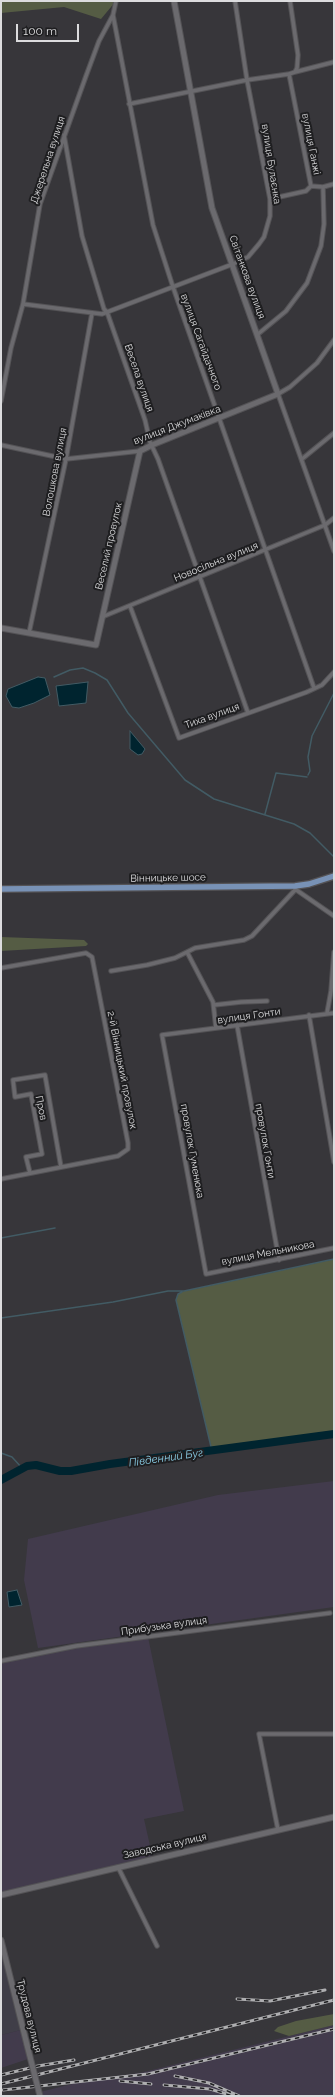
<!DOCTYPE html>
<meta charset="utf-8">
<style>
body{margin:0}
#map{position:relative;width:335px;height:2097px;overflow:hidden;background:#37363a;font-family:Raleway,sans-serif}
canvas{display:block}
.frame{position:absolute;inset:0;border:2px solid #dcdcde;pointer-events:none}
.scale{position:absolute;left:16px;top:24px;width:63px;height:18px;box-sizing:border-box;border:2px solid #dcdcde;border-top:0;padding-left:5px;font-size:12px;line-height:14px;white-space:nowrap;color:#dcdcde;-webkit-text-stroke:3px #1e1e20;paint-order:stroke}
</style>
<div id="map">
<canvas width="335" height="2097"></canvas>
<div class="frame"></div>
<div class="scale">100 m</div>
</div>
<script>
const ctx = document.querySelector('canvas').getContext('2d');
ctx.lineJoin = 'round';
function fillPath(path, color) { ctx.fillStyle = color; ctx.fill(path, 'evenodd'); }
const poly = rows => new Path2D(rows.map(r => 'M' + r).join(''));
function strokePath(path, color, width, dash) { ctx.strokeStyle = color; ctx.lineWidth = width; ctx.lineCap = dash ? 'butt' : 'round'; ctx.setLineDash(dash || []); ctx.stroke(path); }
function label(font, color, halo, rows, align = 'center') {
  ctx.font = font + ' Raleway,sans-serif'; ctx.lineWidth = 4; ctx.setLineDash([]); ctx.textBaseline = 'middle'; ctx.strokeStyle = halo; ctx.fillStyle = color; for (const [text, x, y, turn = 0] of rows) {
    ctx.save(); ctx.translate(x, y); ctx.rotate((+turn || 0) * Math.PI / 180); ctx.textAlign = isNaN(turn) ? turn : align; if (halo) ctx.strokeText(text, 0, 0); ctx.fillText(text, 0, 0); ctx.restore();
  }
}
const built = poly([
 [1,1959,3,1959,21,2030,1,2035]
]);
const industrial = poly([
 [334,1481,334,1607,38,1648,24,1580,28,1539,218,1495],
 [148,1637,184,1811,144,1819,153,1859,1,1895,1,1661,76,1646],
 [334,2025,334,2096,41,2096,40,2092,84,2081,140,2073],
 [21,2030,28,2059,1,2068,1,2035]
]);
const green = poly([
 [1,1,116,1,101,19,64,7,1,13],
 [1,937,84,940,88,944,86,946,1,951],
 [334,1259,334,1434,212,1451,176,1300,178,1294,184,1291],
 [334,2014,334,2025,289,2036,274,2031,278,2027,296,2021]
]);
const water = poly([
 [38,677,45,678,50,695,34,703,19,708,12,707,6,696,8,689,38,677],
 [88,682,86,703,59,706,56,686,88,682],
 [130,731,145,749,142,754,138,755,130,749,130,731],
 [17,1590,22,1605,9,1607,7,1592,17,1590]
]);
const stream = poly([
 [54,677,70,670,83,668,95,673,107,680,128,713,185,780,214,799,294,824,310,833,334,857],
 [308,775,310,771,308,757,312,736,334,693],
 [265,814,276,773,307,777],
 [1,1238,55,1228],
 [182,1292,178,1294,176,1300,212,1451],
 [1,1318,113,1302,168,1291,184,1291,334,1259],
 [1,1453,12,1457,22,1468]
]);
const river = poly([
 [1,1480,27,1466,36,1465,60,1471,71,1471,110,1464,334,1434]
]);
const street = poly([
 [113,15,153,225,173,287,314,688],
 [295,72,334,62],
 [129,104,247,80,289,74],
 [64,135,82,236,104,309,107,312,145,420,150,442,158,459,248,713],
 [323,187,334,184],
 [270,199,306,191,311,186],
 [23,304,102,314,233,264,248,257,259,244,264,237,270,216,270,199,247,80,235,1],
 [258,334,286,311,307,283,321,246,324,224,323,187,311,186,289,74,295,72,297,68,298,55,290,1],
 [334,340,317,363,290,387,278,394,334,551],
 [1,401,11,348,23,304,40,204,86,76,99,41,113,15,116,1],
 [1,445,66,459,140,451],
 [302,459,334,433],
 [130,606,179,738,307,692,322,685,334,672],
 [102,617,325,525,334,518],
 [29,633,66,459,92,313],
 [295,889,334,916],
 [187,952,213,1002,216,1028],
 [1,968,86,953,92,957,128,1143,128,1149,118,1156,1,1179],
 [111,971,147,965,175,958,195,948,244,940,252,936,295,890],
 [214,1005,241,1002,267,1001],
 [327,1013,331,991,334,952],
 [334,1013,162,1035,206,1274,334,1248],
 [309,1015,334,1162],
 [237,1025,279,1260],
 [30,1173,26,1157,42,1154,31,1094,15,1097,13,1080,45,1075,61,1167],
 [1,1661,76,1646,330,1613],
 [278,1830,259,1734,334,1734],
 [118,1867,157,1946]
]);
const secondary = poly([
 [1,628,96,645,140,451,152,445,278,394,212,208,174,1],
 [1,1895,334,1817],
 [1,1940,27,2045]
]);
const primary = poly([
 [1,889,295,886,309,884,334,876]
]);
const rail = poly([
 [237,1999,270,2001,325,1990],
 [1,2075,38,2066,74,2060],
 [175,2076,209,2083,239,2096],
 [120,2081,151,2084],
 [1,2084,334,2000],
 [164,2085,210,2089,233,2096],
 [3,2090,148,2074,334,2029]
]);
const secondaryBridge = poly([
 [27,2045,40,2096]
]);
const streetNames = [
 ["вулиця Ганжі",311,144,79],
 ["Джерельна вулиця",48,160,-72],
 ["вулиця Булаєнка",271,164,81],
 ["Світанкова вулиця",247,277,70],
 ["вулиця Сагайдачного",201,342,70],
 ["Весела вулиця",139,378,71],
 ["вулиця Джумаківка",177,425,-21],
 ["Волошкова вулиця",55,472,-79],
 ["Веселий провулок",109,546,-77],
 ["Новосільна вулиця",216,562,-22],
 ["Тиха вулиця",212,716,-20],
 ["Вінницьке шосе",168,878,-1],
 ["вулиця Гонти",249,1016,-8],
 ["2-й Вінницький провулок",122,1070,79],
 ["Пров",41,1108,78],
 ["провулок Гонти",265,1141,80],
 ["провулок Гуменюка",192,1151,80],
 ["вулиця Мельникова",268,1253,-11],
 ["Прибузька вулиця",164,1626,-8],
 ["Заводська вулиця",165,1846,-13],
 ["Трудова вулиця",29,2016,76]
];
const waterNames = [
 ["Південний Буг",166,1458,-8]
];
fillPath(built, '#403e48');
fillPath(industrial, '#423b4c');
fillPath(green, '#555c44');
fillPath(water, '#00242f');
strokePath(water, '#425b64', 1);
strokePath(stream, '#425b64', 1.5);
strokePath(river, '#00242f', 8);
strokePath(street, '#545356', 5.5);
strokePath(secondary, '#545356', 7);
strokePath(primary, '#545356', 8);
strokePath(street, '#6b6a6e', 3.5);
strokePath(secondary, '#6b6a6e', 5);
strokePath(primary, '#7892b6', 5.5);
strokePath(rail, '#aeaeb0', 3);
strokePath(rail, '#1e1e20', 1.5, [4.5]);
strokePath(secondaryBridge, '#545356', 7, []);
strokePath(secondaryBridge, '#6b6a6e', 5);
label('10px', '#dcdcde', '#1e1e20', streetNames);
label('italic 11px', '#8dd1ea', '#1e1e20', waterNames);
</script>
